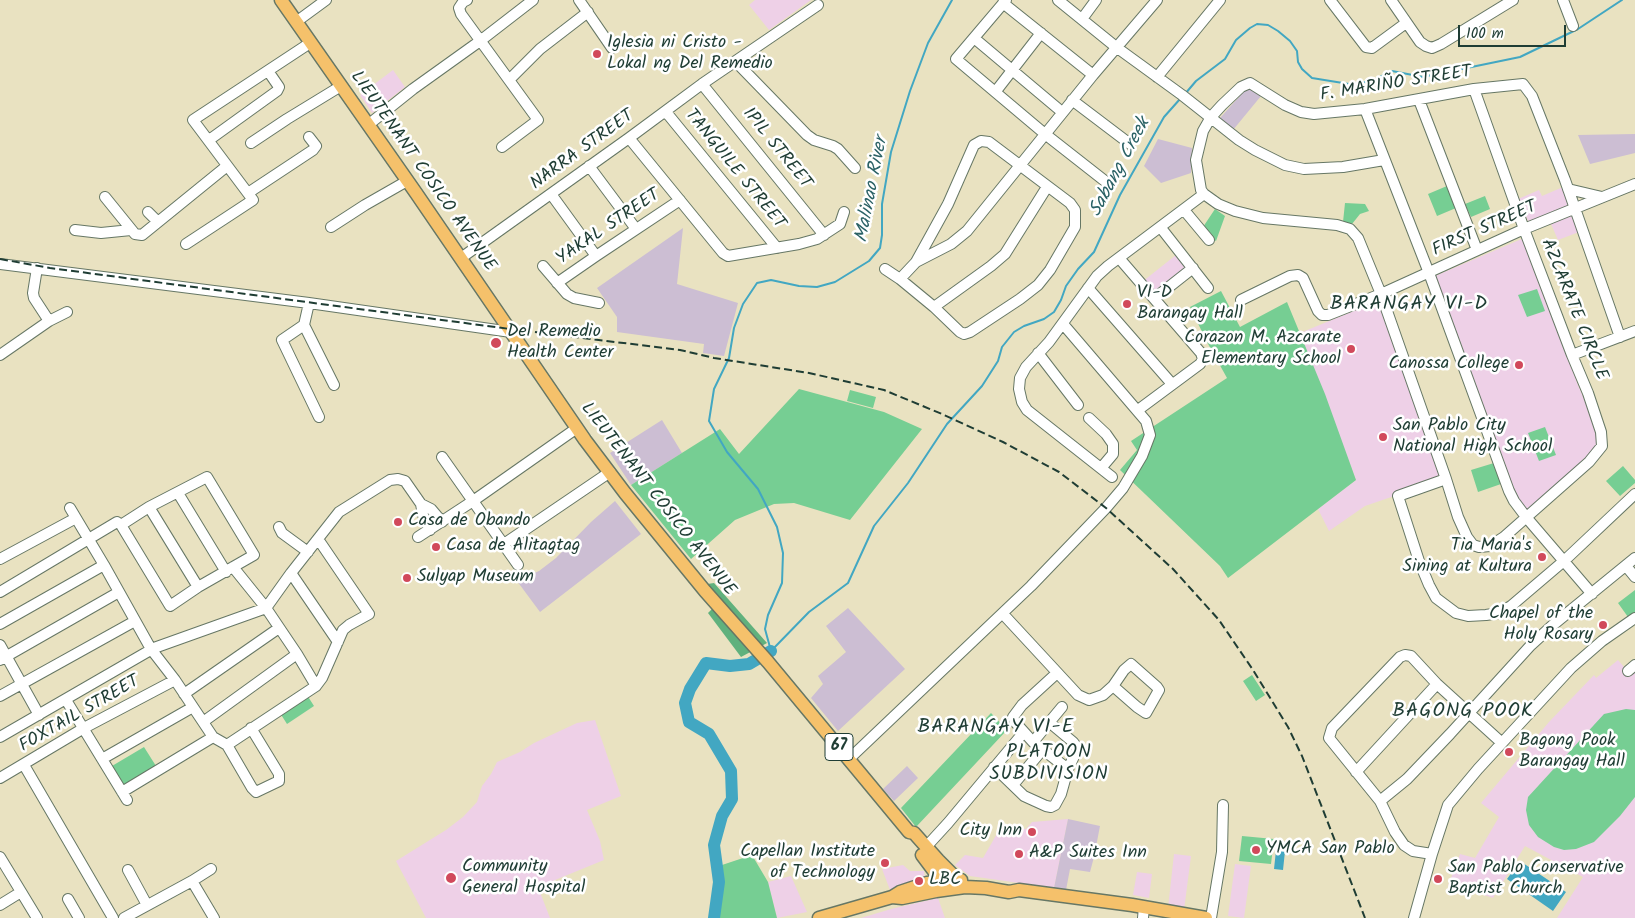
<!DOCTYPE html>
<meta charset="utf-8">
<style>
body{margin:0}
#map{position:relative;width:1635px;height:918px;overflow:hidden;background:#e9e2c1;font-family:Kalam,sans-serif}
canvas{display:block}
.scale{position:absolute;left:1458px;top:25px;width:108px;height:22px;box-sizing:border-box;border:2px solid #1f3d34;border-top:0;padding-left:6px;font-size:15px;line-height:18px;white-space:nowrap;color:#1f3d34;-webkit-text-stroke:4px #fff;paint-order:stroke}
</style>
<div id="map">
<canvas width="1635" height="918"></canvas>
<div class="scale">100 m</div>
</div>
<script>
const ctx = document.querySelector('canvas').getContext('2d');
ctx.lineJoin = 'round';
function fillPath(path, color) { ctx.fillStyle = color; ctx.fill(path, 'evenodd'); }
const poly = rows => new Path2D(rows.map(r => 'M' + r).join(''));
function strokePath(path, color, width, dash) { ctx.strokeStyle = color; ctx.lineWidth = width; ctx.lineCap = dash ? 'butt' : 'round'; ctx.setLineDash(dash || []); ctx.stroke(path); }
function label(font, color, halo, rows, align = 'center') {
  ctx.font = font + ' Kalam,sans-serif'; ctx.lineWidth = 5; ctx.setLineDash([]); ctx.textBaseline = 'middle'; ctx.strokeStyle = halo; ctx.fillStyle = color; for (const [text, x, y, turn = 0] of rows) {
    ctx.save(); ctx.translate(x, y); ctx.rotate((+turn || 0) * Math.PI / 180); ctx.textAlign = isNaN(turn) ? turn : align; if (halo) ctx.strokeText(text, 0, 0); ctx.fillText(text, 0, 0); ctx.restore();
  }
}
const built = poly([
 [755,0,811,0,769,30,749,5],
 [393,70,405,87,372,113,360,95],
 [1563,187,1571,205,1529,223,1518,199,1539,190,1542,196],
 [1573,215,1579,232,1558,240,1551,224],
 [1524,238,1578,385,1597,428,1600,443,1591,454,1526,515,1513,502,1435,276],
 [1176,255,1187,270,1153,296,1142,282],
 [1378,301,1441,480,1365,506,1329,531,1318,509,1356,480,1300,333],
 [1618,660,1630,674,1635,671,1635,918,1557,918,1583,877,1525,846,1493,898,1459,887,1448,886,1460,854,1475,858,1499,817,1481,803,1549,722,1594,675,1596,678],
 [595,720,621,796,587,810,600,841,604,860,538,887,550,918,426,918,396,861,446,830,463,817,477,802,482,786,491,774,497,762,520,752,534,743,577,723],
 [1068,819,1054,888,970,876,955,865,965,855,983,858,1002,825,1026,829,1032,822],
 [1174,854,1191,856,1184,910,1168,908],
 [1235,864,1251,866,1244,918,1228,916],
 [903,865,910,871,924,871,925,880,921,884,890,890,882,869],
 [1137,872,1152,874,1149,898,1133,895],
 [791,876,807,912,777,918,768,882],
 [938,898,945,918,861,918,891,909]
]);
const industrial = poly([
 [1247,88,1261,96,1233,130,1220,118],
 [1635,134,1635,153,1590,164,1578,135],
 [1158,139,1192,148,1191,173,1161,183,1144,166],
 [683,228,677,284,738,303,724,356,703,353,704,344,617,332,617,317,597,288],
 [662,420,682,453,631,485,610,453],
 [615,501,641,534,540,612,517,581,539,571,556,558,591,522],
 [848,608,905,669,838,731,811,698,823,684,818,676,846,652,826,626],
 [907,766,918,778,894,801,883,789],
 [1068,819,1100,826,1094,857,1090,872,1070,869,1066,890,1054,888]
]);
const green = poly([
 [1447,186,1456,208,1437,216,1428,194],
 [1485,196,1490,209,1471,217,1465,204],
 [1345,203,1365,204,1369,211,1360,214,1352,224,1343,222],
 [1215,209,1225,216,1216,241,1201,230],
 [1537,289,1545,311,1527,317,1518,295],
 [1221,291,1240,327,1287,302,1325,394,1356,480,1228,578,1220,566,1120,470,1137,450,1131,441,1227,378,1207,342,1190,307],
 [799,389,884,412,922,429,850,520,794,503,774,504,735,520,691,559,631,485,720,429,739,454],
 [850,390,876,397,873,408,847,401],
 [1545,427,1556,455,1539,461,1528,433],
 [1494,463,1501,484,1478,492,1471,470],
 [1623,466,1635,480,1635,483,1620,496,1606,481],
 [1635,590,1635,613,1628,617,1618,603],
 [1252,675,1265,695,1256,701,1243,681],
 [307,695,314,706,287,724,280,713],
 [1626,709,1635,710,1635,797,1620,816,1594,842,1576,849,1564,850,1554,847,1538,837,1529,825,1526,810,1528,797,1604,714],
 [991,713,1007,730,916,827,901,808],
 [144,747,156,766,124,786,112,766],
 [1242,836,1274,839,1271,864,1239,861],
 [752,855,768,882,777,918,717,918,722,865]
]);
const forest = poly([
 [714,583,767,643,741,657,708,613,712,609,694,586]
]);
const water = poly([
 [1277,841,1286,842,1283,870,1274,869],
 [1520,861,1566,892,1553,911,1507,879]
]);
const stream = poly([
 [1185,94,1196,81,1225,59,1236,40,1250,28,1257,24,1268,25,1278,31,1290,41,1297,51,1298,62,1302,69,1312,78,1349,84,1372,81,1392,71,1423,77,1520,57,1578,29,1622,0],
 [771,651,809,612,848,583,874,526,908,483,947,424,982,386,998,361,1002,347,1014,332,1024,326,1044,319,1054,312,1061,300,1066,286,1078,269,1094,252,1120,195,1164,117,1180,99],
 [771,651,765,629,768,615,782,583,783,553,777,527,758,489,727,452,709,421,714,389,729,358,734,328,743,304,757,283,771,280,799,286,817,287,835,282,869,261,880,248,882,235,882,204,891,152,910,91,928,43,952,0]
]);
const river = poly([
 [714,918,719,882,714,845,722,816,732,799,731,771,709,734,689,722,685,703,690,689,706,663,730,666,749,664,771,651]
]);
const minor = poly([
 [467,0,463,2,459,8,461,14,538,120,502,147],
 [579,0,612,48],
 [1006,0,956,59,1045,134,1110,185],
 [1058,0,1116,47,1182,95,1239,140,1255,150,1285,165,1304,169,1343,167,1384,160],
 [1330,0,1366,47,1372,48,1406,23],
 [1391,0,1420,42,1426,46,1432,48,1441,44,1513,0],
 [1563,0,1573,26],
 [1003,3,1093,75],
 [1082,19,1096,0],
 [296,22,326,0],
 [974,38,1062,112],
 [736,62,807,135,814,140,833,146,838,149,855,168],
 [1157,77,1220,0],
 [509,80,540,49,588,12],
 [702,84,824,235],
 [1474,89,1524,229,1572,355,1588,393,1601,432,1602,446,1589,462,1504,537,1490,546,1479,547,1473,545,1467,537,1458,517,1446,479,1381,294,1358,238,1350,229,1337,225,1263,218,1235,211,1218,204,1204,194,1201,190,1196,160,1203,131,1211,117,1222,105,1241,87,1250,83,1285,105,1301,112,1314,114,1365,109,1474,89,1523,84,1532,96,1565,180,1620,337],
 [996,91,1041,33],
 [1072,100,1130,144],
 [1419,100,1477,250],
 [1365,109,1429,273,1509,491,1514,501,1526,517,1592,594],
 [666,112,777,248],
 [368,125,413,89,480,41,533,0],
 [629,138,723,253,728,256,799,244,817,239,840,224,844,212],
 [209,140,277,91,279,87,268,71],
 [251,143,287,119,341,86],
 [589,166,636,229],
 [1568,189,1602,197],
 [248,193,313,150,316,146,309,137],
 [551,194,596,256],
 [105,197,135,234,142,235,227,166],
 [1184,210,1209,240],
 [148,212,158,222],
 [331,227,365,205,407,181],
 [1161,228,1208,288],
 [75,230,101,233,131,230],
 [186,244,253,200,193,120,310,43],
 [461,258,629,138,702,84,818,5],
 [1119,258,1201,353,1203,359,1200,364,1138,410],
 [0,264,309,303,511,332],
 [543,266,567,294,574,298,599,303],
 [885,269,900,279,934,307,960,332,964,334,970,332,1020,299,1038,285,1050,270,1075,227,1075,210,1070,203,989,142,981,141,974,145,948,204,916,262],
 [900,279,916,262,951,244,967,231,1093,75,1157,0],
 [557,283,596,256,680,200],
 [1088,288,1172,384],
 [1155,298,1193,268],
 [1241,300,1290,276,1298,275,1303,278,1318,311,1322,315,1328,315,1381,294,1524,229,1635,184],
 [309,303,304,325,334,385],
 [934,307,991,266,1005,254,1047,187],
 [49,321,67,312],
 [304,325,282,340,319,417],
 [1038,353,1078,405],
 [0,355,49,321,34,298,33,293,37,268],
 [1572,355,1635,331],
 [1089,418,1106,434,1113,444,1113,454,1102,467],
 [442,457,518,565],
 [1112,477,1027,410,1022,402,1019,389,1020,378,1026,367,1049,342,1097,276,1108,266,1204,194],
 [1446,479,1398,496,1419,561,1429,585,1436,598,1456,613,1468,616,1486,615,1499,613,1511,606,1565,560,1635,494],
 [178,493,226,572],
 [421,504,423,515,430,530],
 [149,507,198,587],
 [70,508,104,565,151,649,175,680,213,737,227,745,316,686,322,678,343,630,349,625,369,614,318,539],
 [279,527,282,533,308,552],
 [418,537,473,501,577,428],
 [504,544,610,472],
 [0,559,76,518],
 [1626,566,1635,577],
 [233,567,266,608,297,654,316,686],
 [291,573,338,642],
 [0,592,117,522,121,525,170,606,198,587,254,555,207,477,149,507,121,525],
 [1003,614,1078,695,1089,700,1103,695,1113,686,1124,670,1131,664,1157,687,1159,690,1146,713,1137,707,1113,686],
 [0,624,104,565],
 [0,645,39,715],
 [0,660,119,592],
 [1628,671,1635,665],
 [1057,673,1022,705,1013,717,1015,722,1033,742,1068,769],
 [184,694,279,628],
 [0,696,135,621],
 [66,700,127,800],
 [203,722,297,654],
 [0,737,154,648,266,608,291,573,339,512,390,480,398,479,405,481,421,504,431,509,442,522],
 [1033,742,1062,707],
 [227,745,252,788,256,792,279,781,279,774,251,728],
 [102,759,193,707],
 [849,759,1031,586,1106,508,1123,488,1142,456,1150,435,1146,421,1063,324],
 [24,765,113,918],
 [994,767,1024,796,1046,806,1051,807,1055,805,1061,794,1068,769,1077,750,1076,746,1073,742,1049,722],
 [1356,772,1437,684],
 [0,778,84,728,175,680],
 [1013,785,1043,749],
 [122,792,213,737],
 [1380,801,1407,779,1450,734,1531,645,1554,624,1635,558],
 [926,847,948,823,1024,732],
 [1432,854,1413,851,1404,845,1395,832,1380,801,1329,738,1332,728,1400,657,1405,655,1411,656,1437,684,1502,743],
 [0,857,37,918],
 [128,870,147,905],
 [192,881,214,918],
 [68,899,79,918],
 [0,905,21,892],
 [124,918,192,881,211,869],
 [1143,918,1144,907],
 [1211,918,1222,852,1223,805],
 [1414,918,1432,854,1448,805,1478,769,1571,668,1602,641,1635,618]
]);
const major = poly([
 [281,0,416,193,585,440,625,493,705,591,768,662,909,832,914,833,938,860,965,887],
 [922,855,946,887],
 [892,897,902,898,936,891,965,887,986,888,1009,892,1019,890,1132,905,1206,918],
 [819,918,892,897,900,892,927,883,961,880]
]);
const rail = poly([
 [0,259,50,268,510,329,680,350,714,358,809,373,884,390,942,414,1003,442,1059,472,1106,508,1173,569,1219,620,1253,670,1288,727,1302,756,1365,918]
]);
const markers = [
 [597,54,5,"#d1495b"],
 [1127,304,5,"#d1495b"],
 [496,343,6,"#d1495b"],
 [1351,349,5,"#d1495b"],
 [1519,365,5,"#d1495b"],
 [1383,437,5,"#d1495b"],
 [398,522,5,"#d1495b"],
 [436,547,5,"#d1495b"],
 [1542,557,5,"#d1495b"],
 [407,578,5,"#d1495b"],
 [1603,625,5,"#d1495b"],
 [1509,752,5,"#d1495b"],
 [1032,832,5,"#d1495b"],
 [1256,850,5,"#d1495b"],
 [1019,854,5,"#d1495b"],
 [885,863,5,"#d1495b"],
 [451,878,6,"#d1495b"],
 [1438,879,5,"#d1495b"],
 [919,881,5,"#d1495b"]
];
const shields = [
 [839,747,28]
];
const shieldNames = [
 ["67",839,747]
];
const poiNames = [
 ["Iglesia ni Cristo -",607,44],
 ["Lokal ng Del Remedio",607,65],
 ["VI-D",1137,294],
 ["Barangay Hall",1137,315],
 ["Del Remedio",507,333],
 ["Health Center",507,354],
 ["Corazon M. Azcarate",1341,339,"right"],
 ["Elementary School",1341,360,"right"],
 ["Canossa College",1509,365,"right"],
 ["San Pablo City",1393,427],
 ["National High School",1393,448],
 ["Casa de Obando",408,522],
 ["Casa de Alitagtag",446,547],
 ["Tia Maria's",1532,547,"right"],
 ["Sining at Kultura",1532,568,"right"],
 ["Sulyap Museum",417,578],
 ["Chapel of the",1593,615,"right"],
 ["Holy Rosary",1593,636,"right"],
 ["Bagong Pook",1519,742],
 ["Barangay Hall",1519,763],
 ["City Inn",1022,832,"right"],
 ["YMCA San Pablo",1266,850],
 ["Capellan Institute",875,853,"right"],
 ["of Technology",875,874,"right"],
 ["A&P Suites Inn",1029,854],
 ["Community",462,868],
 ["General Hospital",462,889],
 ["San Pablo Conservative",1448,869],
 ["Baptist Church",1448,890],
 ["LBC",929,881]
];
const streetNames = [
 ["F. MARIÑO STREET",1396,85,-9],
 ["IPIL STREET",776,149,51],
 ["NARRA STREET",583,151,-36],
 ["TANGUILE STREET",734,170,51],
 ["LIEUTENANT COSICO AVENUE",422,172,55],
 ["YAKAL STREET",609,228,-34],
 ["FIRST STREET",1485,230,-24],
 ["AZCARATE CIRCLE",1573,310,68],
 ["LIEUTENANT COSICO AVENUE",657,500,52],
 ["FOXTAIL STREET",80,715,-30]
];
const waterNames = [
 ["Sabang Creek",1121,168,-62],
 ["Malinao River",873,190,-79]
];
const neighbourhoodNames = [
 ["PLATOON",1049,754],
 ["SUBDIVISION",1049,776]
];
const quarterNames = [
 ["BARANGAY VI-D",1409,306],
 ["BAGONG POOK",1463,713],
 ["BARANGAY VI-E",996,729]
];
fillPath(built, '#eed0e7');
fillPath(industrial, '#ccbed3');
fillPath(green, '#76ce93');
fillPath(forest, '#60b17d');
fillPath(water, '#42a7c2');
strokePath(stream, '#42a7c2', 2);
strokePath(river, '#42a7c2', 12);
strokePath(minor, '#667765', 12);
strokePath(major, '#667765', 15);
strokePath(minor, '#fff', 10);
strokePath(major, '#f5c16b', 12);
strokePath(rail, '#1f3d34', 2, [8, 4]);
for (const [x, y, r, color] of markers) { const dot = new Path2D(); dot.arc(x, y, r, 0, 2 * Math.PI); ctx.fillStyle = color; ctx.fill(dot); strokePath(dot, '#fff', 2); }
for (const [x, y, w] of shields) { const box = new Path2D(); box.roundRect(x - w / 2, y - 13.5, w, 27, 4); ctx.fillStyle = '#fff'; ctx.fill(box); strokePath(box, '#1f3d34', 1); }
label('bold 16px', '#1f3d34', null, shieldNames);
label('18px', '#1f3d34', '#fff', poiNames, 'left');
label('18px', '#1f3d34', '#fff', streetNames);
label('italic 19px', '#2b6266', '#fff', waterNames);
ctx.letterSpacing = '1px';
label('19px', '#1f3d34', '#fff', neighbourhoodNames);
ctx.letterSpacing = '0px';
ctx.letterSpacing = '1px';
label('20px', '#1f3d34', '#fff', quarterNames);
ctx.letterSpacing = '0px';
</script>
